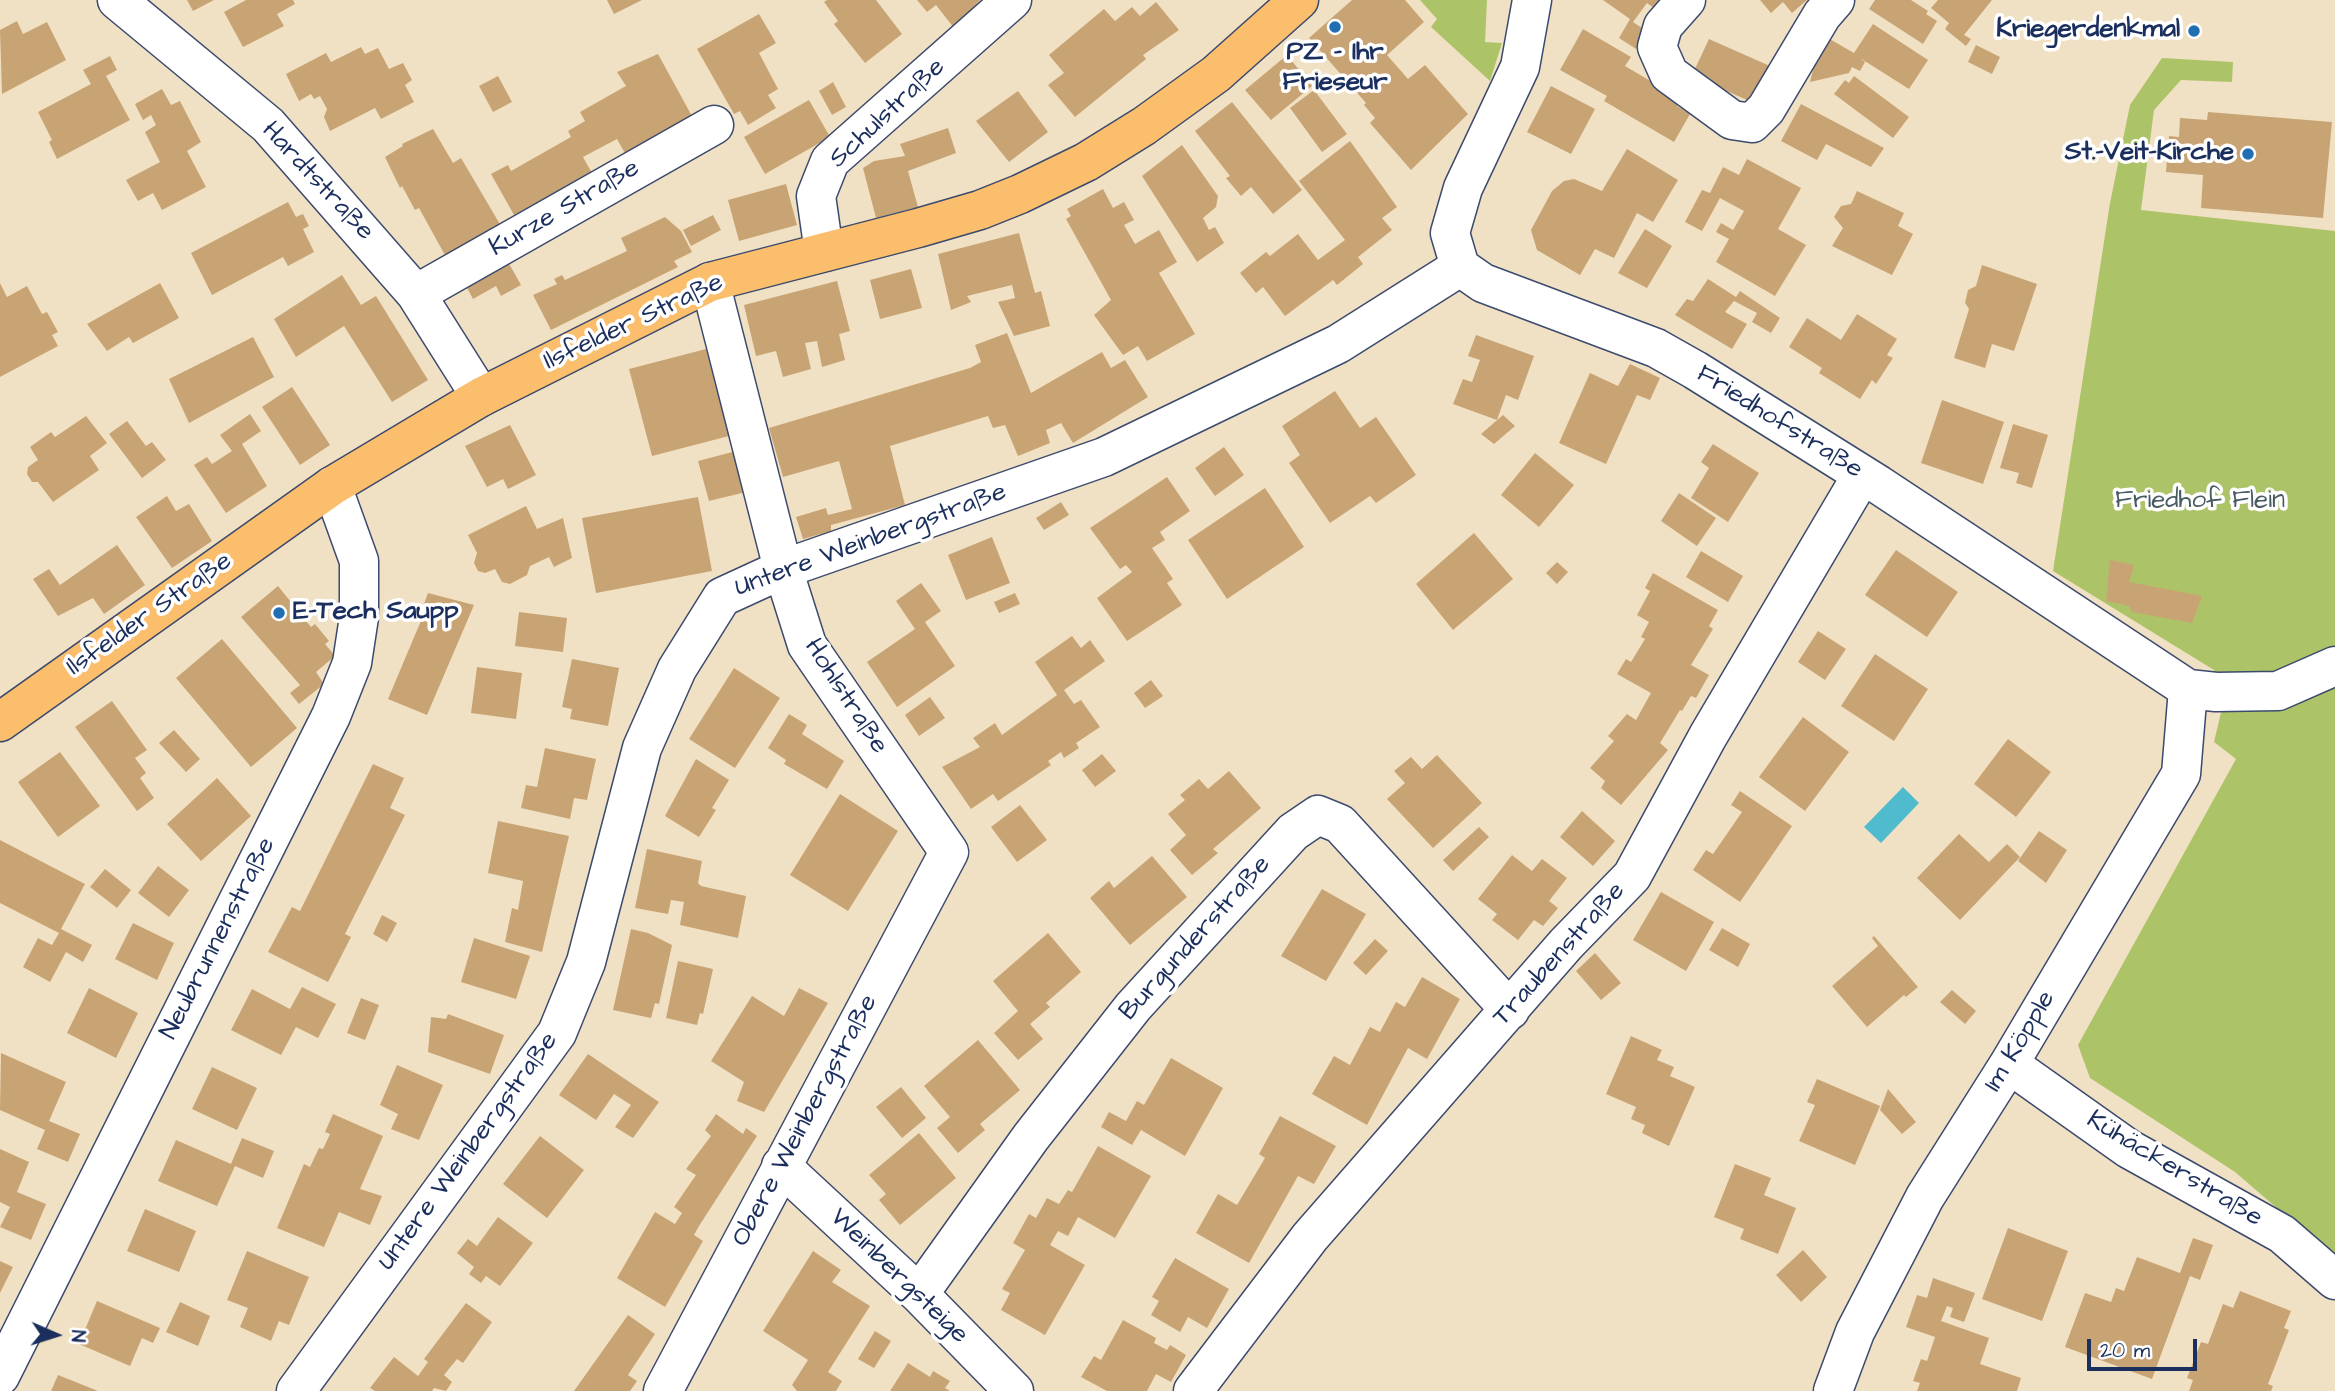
<!DOCTYPE html>
<meta charset="utf-8">
<style>
body{margin:0}
#map{position:relative;width:2335px;height:1391px;overflow:hidden;background:#f1e1c4;font-family:"Architects Daughter",sans-serif}
canvas{display:block}
.north{position:absolute;left:21px;top:1300px;width:70px;height:70px;-webkit-text-stroke:5px #fff;paint-order:stroke;rotate:93deg;font-size:19px;font-weight:700;line-height:28px;text-align:center;color:#1b2f5e}
.north::after{content:'';display:block;margin:auto;width:24px;height:32px;background:#1b2f5e;clip-path:polygon(50% 0,100% 100%,50% 72%,0 100%)}
.scale{position:absolute;left:2087px;top:1339px;width:110px;height:32px;box-sizing:border-box;border:4px solid #1b2f5e;border-top:0;padding-left:9px;font-size:21px;line-height:24px;white-space:nowrap;color:#1b2f5e;-webkit-text-stroke:5px #fff;paint-order:stroke}
</style>
<div id="map">
<canvas width="2335" height="1391"></canvas>
<div class="north">N</div>
<div class="scale">20 m</div>
</div>
<script>
const ctx = document.querySelector('canvas').getContext('2d');
ctx.lineJoin = 'round';
function fillPath(path, color) { ctx.fillStyle = color; ctx.fill(path, 'evenodd'); }
const poly = rows => new Path2D(rows.map(r => 'M' + r).join(''));
function strokePath(path, color, width, dash) { ctx.strokeStyle = color; ctx.lineWidth = width; ctx.lineCap = dash ? 'butt' : 'round'; ctx.setLineDash(dash || []); ctx.stroke(path); }
function label(font, color, halo, rows, align = 'center') {
  ctx.font = font + ' "Architects Daughter",sans-serif'; ctx.lineWidth = 7; ctx.setLineDash([]); ctx.textBaseline = 'middle'; ctx.strokeStyle = halo; ctx.fillStyle = color; for (const [text, x, y, turn = 0] of rows) {
    ctx.save(); ctx.translate(x, y); ctx.rotate((+turn || 0) * Math.PI / 180); ctx.textAlign = isNaN(turn) ? turn : align; if (halo) ctx.strokeText(text, 0, 0); ctx.fillText(text, 0, 0); ctx.restore();
  }
}
const green = poly([
 [1420,0,1487,0,1485,42,1502,43,1490,81,1431,27,1437,19],
 [2162,58,2233,62,2232,82,2181,80,2154,110,2141,210,2335,231,2335,1258,2235,1172,2090,1078,2078,1045,2236,759,2214,742,2223,704,2214,670,2053,571,2110,203,2130,105]
]);
const water = poly([
 [1903,787,1919,803,1881,843,1864,827]
]);
const building = poly([
 [187,0,214,0,193,11],
 [246,0,293,0,295,4,277,14,284,26,243,47,224,12],
 [607,0,642,0,614,14],
 [827,0,876,0,902,34,865,63,834,24,838,21,824,2],
 [917,0,980,0,954,28,936,5,927,12],
 [1352,0,1405,0,1424,22,1387,55,1408,79,1425,65,1468,114,1411,170,1370,123,1375,118,1364,105,1366,103,1309,38],
 [1603,0,1677,0,1665,16,1647,3,1633,22,1645,30,1636,49,1619,38,1630,19],
 [1760,0,1807,0,1792,13,1783,2,1771,13],
 [1875,0,1911,0,1928,11,1926,14,1937,21,1923,44,1869,9],
 [1938,0,1992,0,1964,35,1971,39,1966,46,1945,29,1949,23,1931,8],
 [1156,2,1179,30,1143,55,1146,59,1075,117,1048,85,1064,73,1049,55,1104,9,1115,21,1132,7,1140,16],
 [759,14,776,43,759,53,778,89,768,95,776,108,748,125,740,111,734,114,697,49],
 [17,21,23,34,47,22,66,60,2,94,0,30],
 [1873,24,1928,60,1909,89,1860,58,1865,62,1860,71,1852,67,1849,73,1810,82,1815,62,1828,38,1854,53],
 [1583,29,1631,57,1625,66,1681,99,1677,106,1690,114,1674,142,1604,101,1607,96,1560,70],
 [1709,39,1779,70,1758,105,1709,83,1711,79,1694,71],
 [1976,45,2000,57,1992,74,1968,62],
 [361,47,365,54,378,48,389,69,403,63,412,80,405,85,414,102,381,119,375,108,330,131,324,117,327,109,320,96,314,99,311,94,299,101,286,74,326,53,331,62],
 [658,54,693,118,626,155,617,139,583,157,592,173,514,215,491,174,508,165,511,171,571,137,568,131,585,121,580,112,626,86,617,72],
 [1287,55,1312,86,1271,120,1245,90],
 [110,56,117,70,106,76,130,120,57,159,49,142,52,140,38,112,91,84,83,70],
 [498,76,512,102,493,112,479,86],
 [1854,76,1909,117,1893,138,1834,94,1845,80,1849,83],
 [833,82,846,107,832,115,819,91],
 [1551,86,1595,109,1571,154,1527,132],
 [162,89,171,105,180,101,201,142,187,151,206,187,162,210,153,193,138,201,126,180,160,162,145,132,156,125,151,115,143,120,135,104],
 [1314,90,1347,134,1322,152,1290,108],
 [1018,91,1048,132,1009,162,976,121],
 [809,100,830,137,765,174,744,137],
 [1232,102,1302,190,1273,214,1251,187,1241,196,1226,178,1230,176,1195,131],
 [1801,104,1884,148,1871,167,1826,144,1817,160,1781,141],
 [2208,112,2332,122,2323,218,2201,208,2203,175,2166,172,2169,136,2179,137,2180,118,2207,120],
 [948,128,956,153,908,171,918,207,876,218,863,168,874,161,905,156,900,144],
 [433,129,453,163,461,158,501,226,446,257,419,208,415,210,402,186,400,188,385,157,403,146,402,144],
 [1350,141,1397,207,1382,218,1392,230,1358,257,1363,264,1337,285,1333,280,1285,316,1263,287,1256,293,1240,273,1266,252,1270,256,1298,234,1318,260,1345,240,1299,181],
 [1182,145,1218,196,1216,207,1203,218,1209,230,1215,227,1224,243,1197,262,1142,176],
 [1627,149,1678,180,1653,222,1637,213,1614,258,1595,249,1580,275,1537,250,1531,230,1552,191,1564,181,1574,179,1602,191],
 [1747,159,1801,188,1778,229,1806,245,1775,296,1716,262,1729,239,1716,232,1721,223,1733,230,1744,211,1720,198,1702,231,1685,222,1702,190,1710,193,1723,167,1739,175],
 [786,184,797,225,739,241,728,200],
 [1103,189,1113,208,1124,202,1134,220,1124,225,1135,244,1159,230,1177,262,1159,273,1195,334,1147,361,1138,346,1123,355,1094,315,1111,300,1066,219,1071,216,1067,209],
 [1857,191,1904,213,1898,226,1913,234,1892,275,1832,246,1843,228,1834,217,1841,206,1851,204],
 [288,202,296,217,303,214,309,226,303,229,314,252,288,266,283,257,212,295,191,253],
 [713,215,721,230,691,246,683,230],
 [665,217,681,231,692,252,674,261,678,267,551,330,533,295,557,284,554,279,562,275,565,280,627,251,621,238],
 [1645,229,1672,246,1647,288,1618,273],
 [1019,233,1035,293,1041,291,1050,326,1014,336,998,302,1015,298,1012,285,967,296,971,302,951,310,938,254],
 [507,260,521,285,501,296,496,286,473,299,465,284],
 [1982,265,2037,284,2014,351,1992,344,1985,368,1954,358,1969,309,1965,303,1968,290,1976,286],
 [911,269,922,308,880,319,870,280],
 [342,275,361,305,376,296,428,380,392,402,344,326,296,357,274,319],
 [1708,279,1736,297,1740,291,1780,318,1771,333,1752,322,1757,313,1734,301,1725,312,1747,324,1732,349,1675,315,1687,299,1693,301],
 [837,281,850,331,839,334,845,360,822,367,817,341,805,343,811,369,783,377,776,351,756,356,744,305],
 [0,283,7,297,27,286,42,314,47,312,58,332,52,335,58,346,0,377],
 [160,283,179,318,133,343,129,337,107,351,87,324],
 [1857,314,1897,339,1887,355,1893,358,1876,384,1872,380,1860,399,1819,373,1822,368,1789,347,1807,318,1841,340],
 [1007,333,1031,393,1102,352,1111,368,1125,360,1148,397,1073,443,1061,423,1046,430,1050,443,1018,456,1005,425,993,428,988,416,890,446,905,505,831,525,831,531,803,539,796,517,826,508,828,515,852,509,839,461,783,477,769,428,970,368,981,362,975,345],
 [1476,335,1534,356,1518,400,1506,395,1497,420,1453,404,1463,379,1472,382,1480,360,1468,356],
 [253,337,274,377,189,423,169,379],
 [706,349,729,436,652,456,629,369],
 [1630,364,1660,378,1650,400,1637,395,1606,464,1559,443,1590,373,1618,386],
 [292,387,330,445,300,465,262,407],
 [1335,391,1360,428,1376,417,1416,475,1376,503,1370,496,1330,523,1289,463,1300,455,1282,426],
 [1942,400,2004,422,1983,484,1921,463],
 [250,414,261,431,242,444,267,486,226,513,194,465,207,457,212,464,232,451,220,435],
 [1503,415,1515,426,1494,444,1481,434],
 [86,416,107,443,90,456,99,470,53,502,38,482,32,482,27,474,28,467,38,460,30,447,51,432,55,437],
 [127,421,146,446,152,442,166,460,142,478,109,434],
 [2013,424,2048,435,2032,488,2016,483,2019,473,2000,468],
 [510,425,536,475,508,489,503,479,487,487,465,446],
 [1713,444,1759,473,1728,522,1691,498,1709,468,1701,462],
 [1224,447,1244,475,1215,496,1195,468],
 [736,451,746,492,709,501,698,461],
 [1535,453,1574,485,1539,527,1501,495],
 [1167,477,1190,511,1160,532,1165,540,1152,548,1173,579,1167,583,1182,605,1127,641,1097,598,1132,572,1126,565,1120,569,1090,528],
 [1265,488,1304,547,1227,599,1188,540],
 [1679,493,1716,518,1697,546,1661,521],
 [167,496,176,511,189,504,212,541,172,568,136,517],
 [698,497,712,571,596,593,582,518],
 [1061,502,1069,515,1044,530,1036,518],
 [526,506,537,529,563,518,572,558,554,567,549,557,530,566,527,575,510,584,502,582,495,569,485,573,478,571,474,563,477,553,468,535],
 [1474,533,1513,579,1453,630,1416,584],
 [992,537,1010,583,966,600,948,555],
 [117,545,145,585,104,614,93,598,58,616,33,579,49,569,60,585],
 [1896,550,1958,592,1927,637,1865,595],
 [1701,551,1743,576,1728,602,1686,577],
 [2110,560,2134,565,2129,582,2202,596,2192,623,2132,612,2129,606,2106,601],
 [1557,562,1568,572,1557,584,1546,573],
 [1653,573,1718,610,1709,626,1713,629,1691,665,1709,675,1696,698,1691,696,1682,711,1680,710,1660,743,1668,750,1621,805,1601,788,1605,781,1590,768,1614,741,1608,736,1627,714,1636,720,1651,693,1617,674,1626,659,1631,662,1645,639,1641,637,1649,622,1637,615,1650,591,1645,588],
 [921,583,941,611,925,622,955,666,897,707,867,662,915,629,896,601],
 [278,586,311,627,315,624,329,641,325,644,335,656,316,672,324,684,299,704,290,693,300,685,241,617],
 [428,593,474,605,427,715,388,699,423,616,420,615],
 [1015,593,1020,604,999,613,994,602],
 [519,612,567,618,563,652,515,646],
 [1818,631,1846,649,1825,680,1798,662],
 [1072,636,1081,648,1090,640,1105,661,1064,690,1074,704,1081,700,1100,727,1076,743,1079,748,1064,758,1061,752,1048,761,1051,765,998,801,993,794,971,809,942,767,980,747,973,738,995,723,1002,735,1057,695,1035,662],
 [222,639,297,728,251,767,176,678],
 [1875,654,1928,689,1894,741,1841,706],
 [572,659,619,668,608,726,570,719,572,709,562,707],
 [477,667,522,673,516,719,471,713],
 [734,668,780,698,735,768,689,739],
 [1151,680,1163,696,1145,708,1134,693],
 [930,697,945,718,919,736,905,715],
 [112,701,147,750,135,758,146,773,140,778,154,798,137,811,75,727],
 [789,714,807,725,802,734,844,761,827,789,784,764,786,760,768,748],
 [1803,717,1849,752,1805,811,1759,777],
 [174,730,200,759,186,772,159,743],
 [2008,739,2051,772,2016,817,1974,784],
 [545,748,596,759,587,800,574,798,570,819,521,808,526,785,537,787],
 [60,752,100,806,58,837,18,782],
 [1102,754,1116,771,1095,787,1082,770],
 [1437,755,1482,803,1433,848,1387,799,1405,783,1394,771,1411,757,1422,769],
 [696,759,729,780,712,808,716,810,699,837,665,816],
 [373,764,404,778,390,808,405,815,345,934,351,937,328,982,268,952,292,907,300,911],
 [1229,771,1261,808,1213,849,1218,853,1192,875,1170,850,1186,835,1168,814,1185,800,1180,795,1199,779,1208,789],
 [217,778,251,816,201,861,167,824],
 [1740,791,1792,826,1740,902,1693,870,1706,850,1713,854,1742,812,1731,805],
 [840,794,898,831,848,911,790,875],
 [1020,805,1047,840,1017,862,991,827],
 [1582,811,1615,841,1593,866,1560,837],
 [498,821,569,836,542,952,505,942,512,908,518,910,523,881,488,873],
 [1479,827,1489,837,1453,871,1443,860],
 [2039,831,2067,850,2046,883,2018,861],
 [1959,834,1989,862,2007,844,2020,857,1960,920,1917,878],
 [0,840,85,884,61,929,92,945,83,962,66,952,50,982,23,967,38,938,52,945,59,933,0,903],
 [647,849,702,861,698,883,701,886,746,896,738,938,680,925,684,902,671,900,668,914,635,908],
 [1512,855,1532,871,1542,859,1567,878,1549,901,1558,908,1543,926,1534,920,1518,940,1492,920,1497,914,1478,899],
 [1152,856,1187,897,1130,945,1090,898,1109,881,1114,888],
 [158,866,189,890,169,917,138,893],
 [105,869,131,890,117,908,90,887],
 [1322,889,1366,914,1326,981,1281,956],
 [1661,892,1714,922,1686,971,1633,940],
 [382,915,397,923,387,942,373,934],
 [133,923,174,943,157,980,115,959],
 [1722,928,1750,944,1738,967,1709,950],
 [631,929,648,933,672,945,659,1004,655,1003,651,1018,613,1010],
 [1048,933,1081,972,1046,1003,1050,1007,1030,1024,1043,1039,1018,1060,994,1033,1018,1011,993,981],
 [1874,936,1918,987,1906,997,1904,995,1867,1027,1832,986,1878,946,1872,938],
 [474,938,530,956,516,999,461,982],
 [1375,939,1388,951,1366,975,1353,963],
 [1595,953,1621,983,1601,1000,1576,971],
 [678,961,713,969,703,1014,700,1013,697,1025,666,1018],
 [1422,977,1460,999,1427,1059,1408,1048,1367,1125,1312,1094,1334,1056,1350,1065,1370,1027,1380,1032,1396,1002,1405,1007],
 [302,987,336,1004,318,1038,296,1027,281,1055,231,1030,252,989,290,1009],
 [89,988,138,1013,116,1058,67,1033],
 [799,988,828,1003,764,1112,737,1101,744,1082,711,1061,752,996,784,1016],
 [1952,990,1976,1011,1965,1024,1940,1002],
 [361,998,379,1005,365,1040,347,1033],
 [448,1014,504,1035,490,1074,428,1052,431,1017,446,1019],
 [1631,1036,1662,1050,1657,1060,1674,1067,1670,1076,1695,1087,1669,1146,1642,1133,1645,1125,1631,1119,1636,1107,1606,1094],
 [978,1040,1020,1090,980,1124,985,1130,958,1153,937,1128,950,1117,924,1086],
 [1,1053,66,1082,49,1121,80,1134,68,1162,37,1149,45,1130,0,1110],
 [588,1054,659,1102,633,1138,615,1127,631,1105,614,1094,596,1120,559,1095],
 [1171,1058,1223,1088,1185,1156,1141,1130,1132,1145,1101,1127,1109,1112,1126,1121,1137,1101,1144,1105],
 [397,1065,443,1085,419,1140,391,1129,398,1114,380,1105],
 [212,1067,257,1088,237,1130,192,1109],
 [1817,1079,1880,1106,1855,1165,1799,1141,1815,1105,1807,1102],
 [901,1087,926,1118,902,1138,876,1107],
 [1888,1089,1916,1122,1902,1134,1880,1110],
 [333,1114,383,1136,360,1189,382,1196,370,1225,339,1212,324,1247,277,1228,304,1164,310,1167,319,1148,323,1149,330,1134,325,1132],
 [716,1114,743,1134,746,1128,757,1136,699,1226,694,1235,703,1241,665,1307,617,1278,655,1212,675,1224,682,1213,674,1207,696,1175,686,1169,711,1136,705,1130],
 [1280,1116,1336,1146,1314,1184,1298,1176,1249,1263,1196,1233,1218,1194,1237,1205,1265,1158,1259,1154],
 [919,1133,956,1178,900,1225,879,1200,886,1194,869,1175],
 [540,1136,584,1170,547,1218,503,1184],
 [242,1138,274,1151,263,1178,235,1166,217,1206,158,1181,176,1140,231,1164],
 [1098,1146,1151,1176,1115,1238,1078,1217,1068,1236,1058,1231,1050,1245,1085,1265,1045,1335,1001,1310,1010,1293,1002,1289,1025,1250,1013,1243,1029,1214,1036,1218,1047,1198,1059,1204,1068,1190,1072,1192],
 [0,1149,29,1162,17,1192,46,1204,31,1240,0,1227,10,1207,0,1202],
 [1735,1164,1771,1178,1764,1195,1796,1208,1778,1254,1740,1239,1744,1229,1714,1217],
 [145,1209,196,1231,179,1272,127,1251],
 [498,1217,533,1243,500,1286,486,1276,481,1283,469,1274,474,1267,457,1253,468,1239,477,1246],
 [2008,1228,2068,1251,2042,1321,1982,1299],
 [2193,1238,2213,1245,2200,1280,2190,1276,2152,1379,2065,1347,2085,1293,2111,1302,2116,1288,2124,1291,2137,1257,2180,1273],
 [1803,1250,1827,1277,1801,1302,1776,1275],
 [247,1251,309,1277,289,1325,279,1321,271,1341,240,1327,248,1308,227,1300],
 [813,1251,841,1270,832,1282,870,1306,828,1372,842,1381,836,1391,797,1391,792,1385,808,1360,763,1331],
 [1175,1258,1229,1289,1207,1328,1188,1317,1180,1332,1151,1315,1159,1301,1152,1297],
 [0,1261,13,1267,0,1293],
 [1933,1278,1975,1293,1964,1322,1950,1317,1953,1308,1947,1306,1941,1321,1989,1338,1980,1364,2021,1378,2017,1391,1917,1391,1920,1383,1913,1381,1921,1359,1927,1361,1935,1337,1906,1327,1917,1295,1927,1298],
 [2240,1291,2291,1311,2284,1328,2289,1330,2268,1384,2273,1386,2271,1391,2189,1391,2193,1380,2187,1378,2201,1342,2208,1344,2223,1304,2233,1308],
 [97,1301,160,1328,153,1343,142,1338,130,1366,79,1344],
 [180,1302,210,1316,198,1346,166,1332],
 [466,1303,492,1322,463,1363,457,1359,444,1375,452,1382,446,1391,434,1388,432,1391,375,1391,370,1388,394,1357,418,1376,428,1362,424,1359],
 [628,1315,655,1334,628,1375,637,1381,630,1391,574,1391],
 [1123,1320,1156,1338,1154,1343,1167,1350,1170,1345,1186,1355,1171,1382,1156,1374,1147,1391,1107,1391,1081,1377,1094,1356,1101,1360],
 [875,1331,891,1341,874,1368,858,1359],
 [908,1363,930,1377,933,1371,950,1381,945,1388,950,1391,890,1391],
 [58,1375,98,1391,51,1391]
]);
const minor = poly([
 [117,0,268,125,416,294,481,397],
 [1532,0,1520,67,1463,188,1450,233,1460,267,1483,283,1656,348,1695,370,1879,485,2188,689,2216,692,2278,691,2335,666],
 [1686,0,1663,26,1657,47,1669,74,1732,120,1752,123,1766,109,1822,15,1835,0],
 [824,252,816,196,830,161,1012,0],
 [416,294,714,125],
 [2009,1064,2129,1149,2282,1234,2335,1280],
 [781,1166,919,1294,1014,1391],
 [919,1294,1031,1137,1133,1007,1293,832,1318,815,1340,824,1510,1010],
 [0,1376,331,716,352,663,359,617,359,561,332,486],
 [296,1391,557,1033,586,962,642,748,677,669,722,597,783,569,1104,457,1338,344,1460,267],
 [663,1391,949,852,807,645,783,569,710,282],
 [1193,1391,1310,1237,1566,944,1632,876,1708,736,1862,475],
 [1833,1391,1855,1332,1925,1197,2009,1064,2181,774,2188,689]
]);
const major = poly([
 [0,722,332,486,481,397,710,282,918,228,980,210,1020,194,1086,162,1144,126,1216,74,1299,0]
]);
const markers = [
 [1335,27,7,"#1f6fb2"],
 [2194,31,7,"#1f6fb2"],
 [2248,154,7,"#1f6fb2"],
 [279,613,7,"#1f6fb2"]
];
const poiNames = [
 ["Kriegerdenkmal",2180,31],
 ["PZ - Ihr",1335,54,"center"],
 ["Frieseur",1335,84,"center"],
 ["St.-Veit-Kirche",2234,154],
 ["E-Tech Saupp",293,613,"left"]
];
const streetNames = [
 ["Schulstraße",888,114,-43],
 ["Hardtstraße",317,182,47],
 ["Kurze Straße",565,209,-30],
 ["Ilsfelder Straße",634,323,-25],
 ["Friedhofstraße",1779,423,32],
 ["Untere Weinbergstraße",871,541,-20],
 ["Ilsfelder Straße",150,615,-35],
 ["Hohlstraße",845,697,57],
 ["Neubrunnenstraße",219,939,-63],
 ["Burgunderstraße",1196,939,-48],
 ["Traubenstraße",1560,955,-48],
 ["Im Köpple",2021,1042,-59],
 ["Obere Weinbergstraße",806,1121,-62],
 ["Untere Weinbergstraße",469,1152,-54],
 ["Kühäckerstraße",2174,1170,31],
 ["Weinbergsteige",898,1277,44]
];
const parkNames = [
 ["Friedhof Flein",2200,502]
];
fillPath(green, '#adc368');
fillPath(water, '#50bbcd');
fillPath(building, '#c8a474');
strokePath(minor, '#3b4a6d', 41);
strokePath(major, '#3b4a6d', 41);
strokePath(minor, '#fff', 38);
strokePath(major, '#fabe6d', 38);
for (const [x, y, r, color] of markers) { const dot = new Path2D(); dot.arc(x, y, r, 0, 2 * Math.PI); ctx.fillStyle = color; ctx.fill(dot); strokePath(dot, '#fff', 2.5); }
label('bold 26px', '#1b2f5e', '#fff', poiNames, 'right');
label('26px', '#1b2f5e', '#fff', streetNames);
label('26px', '#475b61', '#fff', parkNames);
</script>
